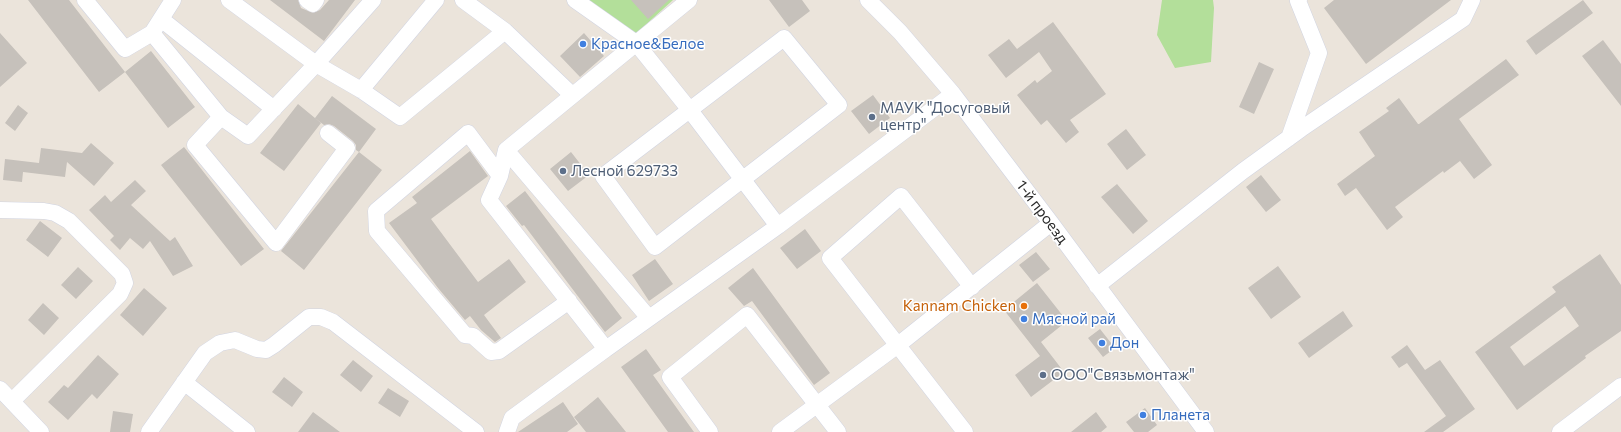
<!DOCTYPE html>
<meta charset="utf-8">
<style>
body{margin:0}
canvas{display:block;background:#ebe4db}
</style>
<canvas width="1621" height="432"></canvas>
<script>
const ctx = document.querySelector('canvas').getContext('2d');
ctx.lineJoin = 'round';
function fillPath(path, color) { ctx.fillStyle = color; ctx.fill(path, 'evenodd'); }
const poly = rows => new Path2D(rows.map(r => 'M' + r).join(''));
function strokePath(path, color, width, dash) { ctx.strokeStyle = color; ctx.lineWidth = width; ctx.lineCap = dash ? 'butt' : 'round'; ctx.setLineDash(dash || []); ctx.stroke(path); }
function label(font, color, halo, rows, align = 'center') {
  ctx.font = font + ' Commissioner,sans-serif'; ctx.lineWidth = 3; ctx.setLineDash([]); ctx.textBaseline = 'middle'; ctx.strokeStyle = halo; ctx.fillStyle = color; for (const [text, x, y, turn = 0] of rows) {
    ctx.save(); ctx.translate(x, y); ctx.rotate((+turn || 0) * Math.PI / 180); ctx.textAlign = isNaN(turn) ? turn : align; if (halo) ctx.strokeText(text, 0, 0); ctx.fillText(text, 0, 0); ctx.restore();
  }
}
const green = poly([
 [579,0,673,0,630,39],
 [1162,0,1213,0,1214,8,1211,62,1175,68,1157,35]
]);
const building = poly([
 [28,0,69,0,125,72,99,92],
 [270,0,298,0,301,8,313,13,320,10,329,0,355,0,324,41],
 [631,0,669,0,648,19],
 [769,0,802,0,810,11,789,27],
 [1334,0,1451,0,1366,64,1324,8],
 [1583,0,1593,13,1536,55,1526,41],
 [1053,22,1106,94,1070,120,1079,132,1066,143,1047,120,1041,125,1017,95,1035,80,1037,83,1052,71,1039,52,1006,78,988,55,1009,39,1017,49],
 [0,33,27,63,0,87],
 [584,33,604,56,580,77,560,56],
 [1603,40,1621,64,1621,106,1582,56],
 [151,51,195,107,168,128,125,72],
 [1506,59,1519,75,1459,119,1492,165,1474,179,1460,161,1444,173,1443,171,1395,207,1403,217,1387,230,1356,188,1345,196,1337,184,1375,156,1359,132,1389,111,1386,108,1399,98,1418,124,1419,124],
 [1259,62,1274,69,1254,114,1239,107],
 [873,95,890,118,869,134,851,111],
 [332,96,376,129,359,152,356,150,356,145,353,141,334,126,329,124,324,125,315,118],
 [298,104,321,123,284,171,260,153],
 [18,105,28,113,15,131,5,123],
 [1126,129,1146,155,1127,170,1107,144],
 [91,143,114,163,94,186,67,162,65,177,23,172,22,182,3,180,5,159,39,163,41,148,82,153],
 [184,147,264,249,241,266,161,165],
 [470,151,488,176,431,219,478,282,509,259,526,282,484,315,501,338,495,342,481,330,470,316,465,320,438,288,389,223,417,203,412,197],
 [359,152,382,170,304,270,281,251],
 [571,152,589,175,568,191,550,169],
 [1261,175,1281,200,1266,212,1246,187],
 [135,180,146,191,131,205,170,241,175,237,193,266,173,276,150,241,143,249,130,238,120,250,110,240,114,236,89,210,105,195,111,202],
 [1117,184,1148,221,1133,234,1101,197],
 [525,191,622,318,605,332,524,225,522,226,506,206],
 [40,221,62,238,48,257,26,240],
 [805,229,821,251,797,269,780,248],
 [1036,252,1050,269,1033,282,1019,265],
 [1600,254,1621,285,1621,331,1585,356,1586,358,1517,410,1475,352,1556,292,1552,287],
 [1565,306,1579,326,1524,366,1510,347],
 [655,259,673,284,649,301,632,275],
 [1278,266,1301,297,1271,319,1248,288],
 [78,267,93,281,76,299,61,285],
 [753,268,830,373,814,385,752,301,744,306,728,288],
 [1037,283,1067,321,1041,342,1064,372,1031,397,1015,375,1040,356,1004,310],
 [144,288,167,308,143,336,120,315],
 [43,303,59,318,44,335,28,320],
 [1343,311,1353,326,1309,358,1298,343],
 [1100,329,1115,348,1103,357,1088,338],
 [1407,345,1425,370,1440,360,1475,409,1443,432,1424,432,1446,416,1407,363,1399,368,1391,357],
 [646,349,661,370,653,375,694,432,668,432,621,367],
 [98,355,119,374,97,399,92,394,68,420,48,402,64,385,68,388],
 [353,360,373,376,361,392,340,375],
 [284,377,303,392,292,407,272,392],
 [388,388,409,401,400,417,378,403],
 [598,397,626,432,586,432,574,417],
 [563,402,578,424,567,432,518,432],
 [1145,408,1157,425,1148,432,1134,432,1126,422],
 [113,411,133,414,130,432,110,432],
 [313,412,340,432,298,432],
 [1096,412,1107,427,1101,432,1071,432]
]);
const minor = poly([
 [85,0,125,49,152,33,173,0],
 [229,0,316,64,361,90,400,117,505,31],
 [307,0,313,4,316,0],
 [463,0,505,31,572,95],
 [575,0,636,43,689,109,778,226],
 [868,0,900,32,953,94,1051,223,1206,432],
 [161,19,274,109],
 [152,33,221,117,248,136,316,64,373,0],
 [784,38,839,105,655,247,603,176,784,38],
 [361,90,436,0],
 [221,117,195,145,276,243,347,148,328,133],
 [1289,138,1319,53,1298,1,1299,0],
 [506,150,649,318],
 [500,176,468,133,376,211,377,231,465,335,473,336,491,352,499,351,569,301],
 [0,210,44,211,55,213,69,221,122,274,125,283,120,294,12,401],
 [1097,286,1243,171,1301,129,1463,19,1472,0],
 [606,349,778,226,953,94],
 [184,382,247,432],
 [0,389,41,432],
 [149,432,205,353,220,343,235,340,257,349,266,350,274,345,309,317,321,317,333,322,476,432],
 [507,432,512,418,606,349,489,200,500,176,506,150,689,0],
 [710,432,670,377,747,315,838,432],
 [780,432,898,345,1051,223],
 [965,432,830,258,901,196,972,287],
 [1560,432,1621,386]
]);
const markers = [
 [583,44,4,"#3f7fe0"],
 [872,117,4,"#5c6f8a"],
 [563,171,4,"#5c6f8a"],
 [1024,306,4,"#e8710a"],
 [1024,319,4,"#3f7fe0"],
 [1102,343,4,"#3f7fe0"],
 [1043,375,4,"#5c6f8a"],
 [1143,415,4,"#3f7fe0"]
];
const shopNames = [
 ["Красное&Белое",591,44],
 ["Мясной рай",1032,319],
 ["Дон",1110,343],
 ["Планета",1151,415]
];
const serviceNames = [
 ["МАУК \"Досуговый",880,108],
 ["центр\"",880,125],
 ["Лесной 629733",571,171],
 ["ООО\"Связьмонтаж\"",1051,375]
];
const streetNames = [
 ["1-й проезд",1042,212,53]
];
const foodNames = [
 ["Kannam Chicken",1016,306]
];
fillPath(green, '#b3df9a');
fillPath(building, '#c6c1bb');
strokePath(minor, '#d1d4e1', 17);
strokePath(minor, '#fff', 16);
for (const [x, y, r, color] of markers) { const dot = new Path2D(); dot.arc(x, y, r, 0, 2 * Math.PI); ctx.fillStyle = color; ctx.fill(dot); strokePath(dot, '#fff', 1.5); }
label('15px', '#366cbe', '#fff', shopNames, 'left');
label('15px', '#4e5e75', '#fff', serviceNames, 'left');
label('15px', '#292929', '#fff', streetNames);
label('15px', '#c56008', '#fff', foodNames, 'right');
</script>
